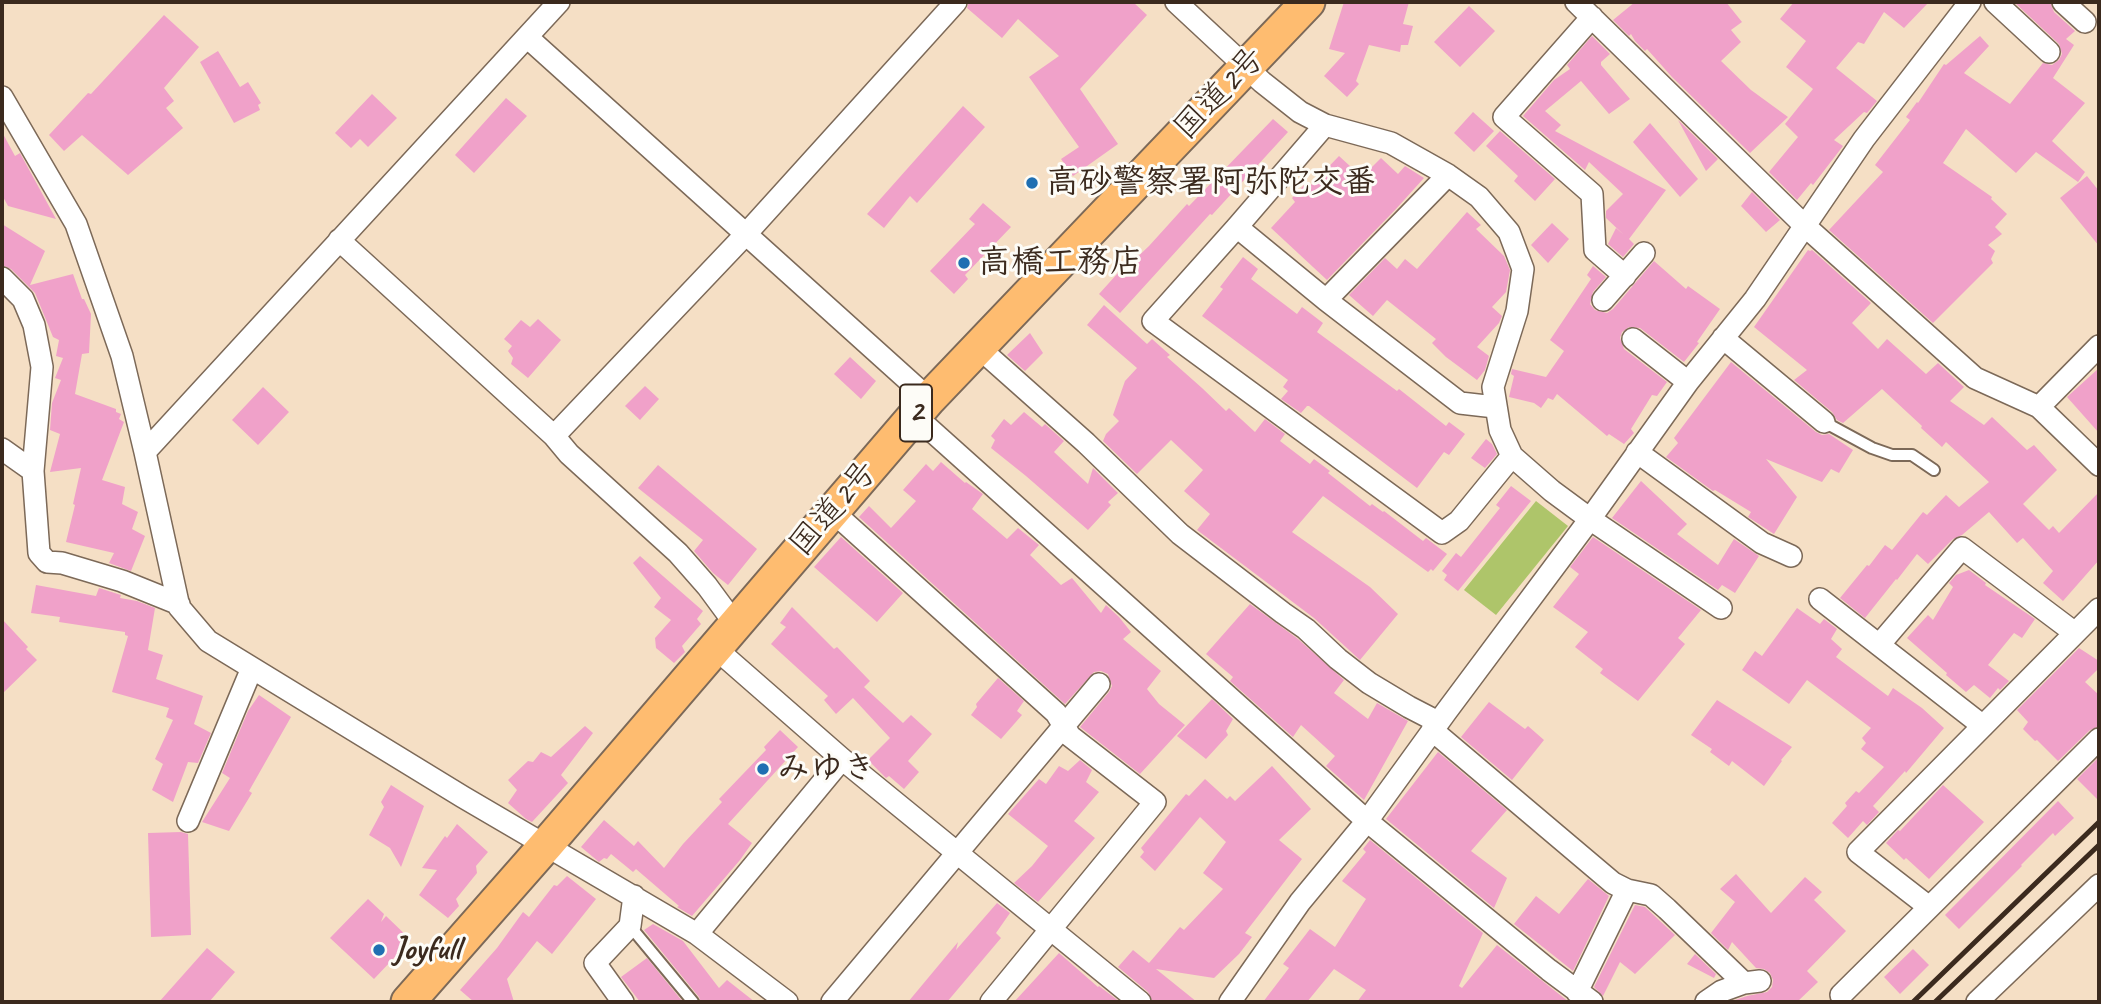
<!DOCTYPE html>
<meta charset="utf-8">
<style>
body{margin:0}
#map{position:relative;width:2101px;height:1004px;overflow:hidden;background:#f5dfc5;font-family:Caveat,sans-serif}
canvas{display:block}
.frame{position:absolute;inset:0;border:4px solid #3b2a1e;pointer-events:none}
</style>
<div id="map">
<canvas width="2101" height="1004"></canvas>
<div class="frame"></div>
</div>
<script>
const ctx = document.querySelector('canvas').getContext('2d');
ctx.lineJoin = 'round';
function fillPath(path, color) { ctx.fillStyle = color; ctx.fill(path, 'evenodd'); }
const poly = rows => new Path2D(rows.map(r => 'M' + r).join(''));
function strokePath(path, color, width, dash) { ctx.strokeStyle = color; ctx.lineWidth = width; ctx.lineCap = dash ? 'butt' : 'round'; ctx.setLineDash(dash || []); ctx.stroke(path); }
function label(font, color, halo, rows, align = 'center') {
  ctx.font = font + ' Caveat,"Klee One",sans-serif'; ctx.lineWidth = 6; ctx.setLineDash([]); ctx.textBaseline = 'middle'; ctx.strokeStyle = halo; ctx.fillStyle = color; for (const [text, x, y, turn = 0] of rows) {
    ctx.save(); ctx.translate(x, y); ctx.rotate((+turn || 0) * Math.PI / 180); ctx.textAlign = isNaN(turn) ? turn : align; if (halo) ctx.strokeText(text, 0, 0); ctx.fillText(text, 0, 0); ctx.restore();
  }
}
const green = poly([
 [1536,501,1568,526,1496,615,1464,590]
]);
const building = poly([
 [969,2,1133,2,1147,15,1080,89,1118,144,1073,176,1061,159,1079,147,1029,77,1059,56,1018,19,1002,38,967,8],
 [1344,2,1409,2,1403,24,1413,26,1408,45,1401,45,1400,52,1369,45,1356,81,1359,84,1347,97,1324,76,1345,53,1329,49],
 [1635,2,1726,2,1742,22,1731,30,1741,42,1721,61,1751,90,1788,117,1750,153,1672,77,1647,49,1645,51,1635,41,1631,34,1629,36,1613,20],
 [1794,2,1929,2,1904,28,1884,12,1864,44,1858,42,1836,68,1877,101,1867,113,1864,112,1834,140,1843,146,1813,185,1811,183,1797,200,1769,172,1798,137,1785,124,1813,89,1786,67,1806,41,1780,19],
 [2014,2,2050,2,2054,12,2075,31,2066,39,2074,45,2053,78,2085,103,2052,141,2085,172,2078,182,2036,152,2016,173,1966,129,1943,163,1992,197,1991,199,2007,214,1995,227,2002,234,1988,245,1995,251,1991,259,1993,263,1933,323,1829,230,1883,172,1875,165,1910,120,1906,117,1917,102,1918,103,1944,64,1946,65,1980,36,1989,46,1964,73,2010,104,2043,63,2052,65,2059,60,2062,54,2059,44,2061,42,2059,44],
 [1469,6,1495,31,1460,67,1434,42],
 [164,15,199,47,164,88,174,101,166,108,183,128,128,175,82,135,64,151,49,135,88,93,91,94],
 [1592,36,1610,54,1601,62,1601,65,1630,99,1609,114,1581,81,1545,111,1561,125,1555,131,1666,190,1629,239,1634,244,1623,257,1608,244,1616,228,1624,235,1606,218,1606,211,1623,194,1589,162,1585,170,1523,116,1554,80,1570,69,1567,65],
 [218,51,240,87,248,82,261,103,258,105,260,110,234,123,200,62],
 [372,94,397,118,368,147,360,139,351,148,335,133],
 [506,98,527,116,474,173,455,155],
 [963,106,985,127,917,203,910,196,884,228,867,214],
 [1473,112,1494,131,1474,152,1454,133],
 [1273,119,1288,132,1212,215,1210,214,1120,313,1099,294,1127,263,1129,265,1149,246,1187,204,1189,206],
 [1678,120,1718,159,1706,171],
 [1650,123,1698,179,1680,197,1633,142],
 [1500,131,1555,179,1535,201,1514,181,1518,176,1486,146],
 [2,132,15,156,20,153,56,219,8,206,2,195],
 [1339,156,1362,177,1381,158,1398,174,1405,166,1424,178,1395,210,1327,280,1271,228,1295,202,1292,198,1306,183,1310,186],
 [2087,176,2099,191,2099,246,2060,198],
 [1752,192,1780,220,1766,232,1741,206],
 [983,203,1011,227,965,275,968,279,954,294,930,271,975,224,969,219],
 [1467,212,1481,225,1476,229,1504,256,1510,270,1506,292,1492,307,1502,316,1499,323,1477,347,1489,356,1485,370,1477,380,1446,357,1432,343,1436,339,1387,300,1373,316,1349,295,1385,258,1397,269,1405,259,1417,269],
 [1552,223,1569,239,1548,263,1531,245],
 [2,224,45,251,30,285,73,274,82,299,84,299,91,314,89,353,82,354,75,394,116,409,116,412,121,414,119,419,124,422,102,480,125,487,122,504,138,512,132,529,145,536,131,571,109,563,114,553,66,542,75,505,73,504,81,468,50,472,60,434,50,430,52,403,61,380,55,378,63,358,56,356,59,340,53,337,35,293,11,269,2,265],
 [1808,250,1810,251,1812,250,1871,303,1852,323,1878,349,1887,339,1926,374,1938,363,1964,387,1950,401,1984,425,1992,417,2027,450,2034,445,2057,470,2023,504,2049,530,2053,526,2059,533,2099,492,2099,560,2063,601,2043,583,2053,571,2023,538,2017,543,1989,512,1962,535,1953,539,1928,564,1917,554,1897,580,1896,579,1865,618,1840,598,1867,565,1869,566,1885,545,1892,550,1923,512,1927,515,1946,495,1959,507,1989,482,1946,442,1942,447,1921,428,1922,426,1882,389,1843,423,1837,420,1832,412,1794,380,1807,370,1754,327],
 [1243,257,1258,269,1251,279,1297,314,1302,307,1323,323,1317,332,1397,391,1399,389,1446,426,1449,422,1465,434,1449,455,1444,452,1417,488,1309,406,1307,406,1301,413,1281,399,1288,391,1283,387,1288,380,1202,316,1223,289,1220,287],
 [1654,261,1686,289,1688,286,1720,309,1697,342,1699,343,1684,362,1640,328,1629,327,1622,332,1620,338,1624,349,1667,382,1657,396,1652,395,1631,429,1634,433,1624,444,1609,434,1607,436,1557,394,1553,400,1548,398,1541,408,1534,403,1509,397,1514,376,1511,374,1512,369,1546,377,1564,351,1550,340,1591,279,1587,275,1593,266,1606,277,1593,292,1590,304,1595,310,1607,313,1613,309],
 [1104,305,1147,344,1152,339,1170,355,1167,357,1202,388,1226,411,1229,408,1255,432,1265,419,1285,434,1280,441,1310,464,1314,459,1330,471,1328,473,1370,506,1372,504,1383,512,1384,511,1423,541,1426,538,1447,554,1433,571,1431,569,1428,572,1323,496,1292,532,1370,587,1398,614,1360,660,1314,618,1197,530,1210,514,1184,491,1203,470,1171,440,1137,474,1103,441,1106,434,1119,421,1113,415,1125,381,1137,368,1087,325],
 [538,319,561,340,528,378,511,364,513,358,508,351,512,346,504,339,521,320,530,327],
 [1030,333,1043,353,1025,371,1007,355],
 [850,357,876,381,861,399,834,374],
 [1731,362,1816,432,1822,435,1829,434,1853,450,1839,473,1831,469,1822,482,1766,459,1797,497,1774,534,1748,517,1751,512,1715,490,1713,491,1666,457,1678,443,1674,438],
 [2099,368,2099,433,2067,397],
 [645,386,659,399,640,420,625,406],
 [263,387,289,412,258,445,232,420],
 [1024,412,1042,427,1045,424,1064,441,1054,452,1088,484,1093,468,1118,493,1108,502,1111,505,1088,530,1026,476,991,448,995,440,991,436,1004,419,1011,425],
 [1486,439,1492,444,1497,454,1485,468,1471,458],
 [941,462,965,483,966,482,983,494,972,509,1007,539,1018,528,1039,545,1030,555,1061,585,1072,578,1101,613,1106,605,1119,617,1131,632,1123,639,1161,671,1147,689,1159,704,1185,725,1140,774,1080,727,1109,692,1112,686,1108,674,1101,671,1094,672,1065,704,859,517,869,506,891,528,916,501,903,490,926,464,933,471],
 [658,465,757,549,728,585,713,573,694,551,703,540,638,488],
 [1641,481,1687,524,1677,534,1718,565,1734,539,1759,556,1735,593,1722,585,1718,590,1612,518],
 [1511,486,1531,501,1458,591,1444,580,1447,575,1442,571,1456,553,1461,557,1500,508,1496,505],
 [841,537,903,593,877,622,814,567],
 [1593,537,1701,610,1678,638,1685,644,1638,701,1600,673,1603,669,1575,647,1588,632,1553,607,1579,574,1570,567],
 [640,556,703,611,697,619,701,624,682,646,685,652,674,663,656,648,655,638,671,620,654,607,661,598,633,563],
 [1969,570,1986,583,1985,585,2035,619,2022,638,2014,633,1988,665,2009,681,2000,690,1998,688,1990,698,1974,685,1966,692,1946,675,1947,673,1907,638,1928,615,1933,620,1953,587,1949,583,1956,575],
 [36,585,96,596,99,588,121,595,120,598,137,601,155,608,148,650,163,655,156,679,203,696,194,724,211,733,198,763,188,762,173,802,152,790,163,764,155,759,173,720,166,717,169,708,112,692,128,636,125,635,125,632,59,622,60,617,31,613],
 [1250,604,1298,639,1344,680,1334,693,1368,719,1377,703,1408,721,1364,800,1326,766,1335,756,1301,725,1293,737,1230,681,1233,677,1206,654],
 [792,607,834,649,837,647,870,681,864,687,903,723,911,715,932,734,908,761,919,772,904,789,889,776,886,778,868,760,890,738,853,698,836,714,824,700,828,696,771,644,786,627,780,623],
 [1797,608,1820,624,1824,619,1837,629,1831,639,1842,649,1836,657,1888,696,1893,688,1922,708,1944,728,1906,773,1905,771,1873,806,1879,812,1867,825,1863,821,1848,838,1832,823,1847,806,1845,803,1856,791,1859,793,1884,767,1861,749,1866,743,1862,738,1871,728,1807,680,1789,704,1742,670,1755,651,1762,656],
 [2,619,28,647,26,649,37,660,2,694],
 [2079,648,2099,661,2099,668,2085,682,2099,695,2099,726,2090,730,2058,761,2037,740,2035,741,2023,729,2028,722,2017,710],
 [998,678,1024,701,1017,711,1022,715,1001,739,971,715,977,707,976,704],
 [259,695,291,717,249,791,252,793,229,831,202,822,230,778,222,773,248,711],
 [1212,699,1233,719,1226,731,1228,735,1206,759,1177,736],
 [1717,700,1792,747,1781,760,1782,761,1764,786,1732,761,1729,766,1710,752,1712,749,1691,735],
 [1489,702,1525,729,1528,726,1544,740,1512,780,1461,737],
 [585,726,593,733,561,775,568,783,532,822,526,819,508,803,517,790,508,780,528,761,533,762,541,752,551,757],
 [780,730,798,747,728,824,752,843,740,860,692,916,677,907,679,906,636,869,633,872,611,854,607,859,604,858,599,862,581,847,604,820,634,846,638,841,664,868,683,844,722,802,719,799,766,750,764,747],
 [1438,752,1507,810,1471,851,1507,878,1494,908,1386,819],
 [2099,757,2099,801,2077,779],
 [1080,760,1092,770,1086,782,1099,792,1074,821,1095,838,1038,902,1014,883,1032,866,1048,846,1008,814,1039,779,1046,784,1059,766,1068,771],
 [1272,766,1311,809,1279,840,1302,859,1245,933,1252,937,1239,954,1214,978,1156,969,1197,1002,1153,1002,1148,992,1118,967,1133,950,1149,963,1180,927,1184,930,1223,889,1203,873,1226,842,1200,817,1155,871,1140,857,1144,852,1141,848,1186,794,1189,796,1205,779,1227,799,1230,796,1235,801],
 [391,785,424,806,401,867,390,848,369,835,384,807,381,802],
 [1943,785,1984,822,1929,879,1906,858,1904,860,1886,843,1898,830,1900,831],
 [2058,801,2074,818,2055,836,2053,833,2021,865,2022,866,1959,929,1945,915],
 [457,824,488,852,476,866,477,873,456,899,459,906,448,918,419,895,437,870,422,868,445,836,447,838],
 [181,832,188,834,191,935,151,937,148,833],
 [1370,840,1483,933,1459,986,1462,988,1497,945,1569,1002,1357,1002,1366,990,1334,969,1307,1002,1263,1002,1289,968,1283,964,1310,929,1335,947,1366,899,1342,881,1366,852,1363,849],
 [1736,874,1771,913,1805,877,1822,892,1814,900,1846,931,1807,971,1818,982,1797,1002,1729,1002,1747,996,1767,992,1772,987,1773,980,1770,973,1764,969,1756,968,1732,942,1728,950,1711,933,1735,902,1720,889],
 [567,876,596,899,552,954,537,941,507,979,514,1002,474,1002,460,990,497,948,523,912,529,917,554,885,557,886],
 [1588,879,1609,896,1573,971,1514,924,1536,896,1559,914],
 [368,899,384,914,381,922,386,916,411,940,374,979,330,938],
 [997,903,1010,913,996,933,1001,938,947,1002,908,1002,958,942,956,950],
 [1635,905,1645,907,1675,935,1635,974,1620,962,1603,996,1594,987],
 [653,924,683,941,719,988,727,980,755,1002,701,1002,699,997,644,930],
 [207,948,235,972,209,1002,159,1002],
 [1913,949,1929,965,1900,994,1884,977],
 [1059,953,1098,987,1099,986,1120,1002,1014,1002],
 [1695,954,1716,974,1714,978,1687,964],
 [647,958,683,1002,640,1002,621,977]
]);
const service = poly([
 [1824,422,1872,448,1892,455,1912,455,1934,470],
 [630,926,693,1002]
]);
const minor = poly([
 [1176,2,1262,82,1300,112,1325,125,1391,143,1448,175,1479,197,1509,232,1523,269,1517,311,1493,387,1500,430,1512,456,1552,491,1590,519,1721,608],
 [1576,2,1805,226,1975,378,2039,407,2099,465],
 [1995,2,2049,52],
 [2063,2,2085,22],
 [1592,17,1504,117,1592,194,1595,250,1625,276],
 [527,37,929,399],
 [2,97,76,224,122,356,145,452,179,607,208,641,463,797,697,934,787,1002],
 [1325,125,1237,227,1153,321,1442,533,1459,521,1512,456],
 [1237,227,1326,300,1460,403,1495,407],
 [339,240,554,436,569,454,678,553,707,586,735,624],
 [2,278,23,299,34,325,42,367,33,471,39,553,47,562,62,563,122,581,179,604],
 [1326,300,1448,175],
 [1603,300,1644,253],
 [1723,338,1824,422],
 [1633,339,1688,382],
 [978,347,1086,443,1180,534,1283,613,1306,629,1338,659,1369,683,1409,707,1438,722],
 [2039,407,2099,346],
 [914,415,1367,821,1549,970,1592,1002],
 [554,436,746,234,956,2],
 [2,449,33,471],
 [145,452,559,2],
 [1637,452,1762,543,1791,556],
 [832,511,1056,713,1070,736,1155,802,991,1002],
 [1820,599,1983,726],
 [1879,645,1962,548,2075,633],
 [715,648,842,759,1140,1002],
 [1432,730,1613,883,1627,890,1651,895,1667,909,1744,983],
 [188,821,252,668],
 [1929,907,1858,852,2099,609],
 [697,934,842,759],
 [1577,992,1627,890],
 [1841,995,2099,739],
 [623,1002,595,963,630,926,634,896],
 [832,1002,1099,684],
 [1230,1002,1300,902,1367,821,1446,712,1590,519,1688,382,1755,299,1864,139,1970,2],
 [1706,1002,1722,991,1744,983,1760,981],
 [1977,1002,2099,885]
]);
const trunk = poly([
 [408,1002,547,844,929,399,1308,2]
]);
const rail = poly([
 [1913,1002,2099,822],
 [1935,1002,2099,845]
]);
const markers = [
 [1032,183,7,"#1f6fb2"],
 [964,263,7,"#1f6fb2"],
 [763,769,7,"#1f6fb2"],
 [379,950,7,"#1f6fb2"]
];
const shields = [
 [916,413,32]
];
const shieldNames = [
 ["2",916,413]
];
const streetNames = [
 ["国道2号",1220,94,-46],
 ["国道2号",834,509,-49]
];
const poiNames = [
 ["高砂警察署阿弥陀交番",1046,183],
 ["高橋工務店",978,263],
 ["みゆき",777,769],
 ["Joyfull",393,950]
];
fillPath(green, '#aec56a');
fillPath(building, '#f0a1c9');
strokePath(service, '#7c6958', 14);
strokePath(minor, '#7c6958', 24);
strokePath(trunk, '#7c6958', 37);
strokePath(service, '#fff', 10);
strokePath(minor, '#fff', 21);
strokePath(trunk, '#febc70', 33);
strokePath(rail, '#3b2a1e', 5);
for (const [x, y, r, color] of markers) { const dot = new Path2D(); dot.arc(x, y, r, 0, 2 * Math.PI); ctx.fillStyle = color; ctx.fill(dot); strokePath(dot, '#fdfcf7', 2.5); }
for (const [x, y, w] of shields) { const box = new Path2D(); box.roundRect(x - w / 2, y - 28.5, w, 57, 5); ctx.fillStyle = '#fdfcf7'; ctx.fill(box); strokePath(box, '#3b2a1e', 2); }
label('bold 32px', '#3b2a1e', null, shieldNames);
label('33px', '#3b2a1e', '#fdfcf7', streetNames);
label('bold 33px', '#3b2a1e', '#fdfcf7', poiNames, 'left');
</script>
